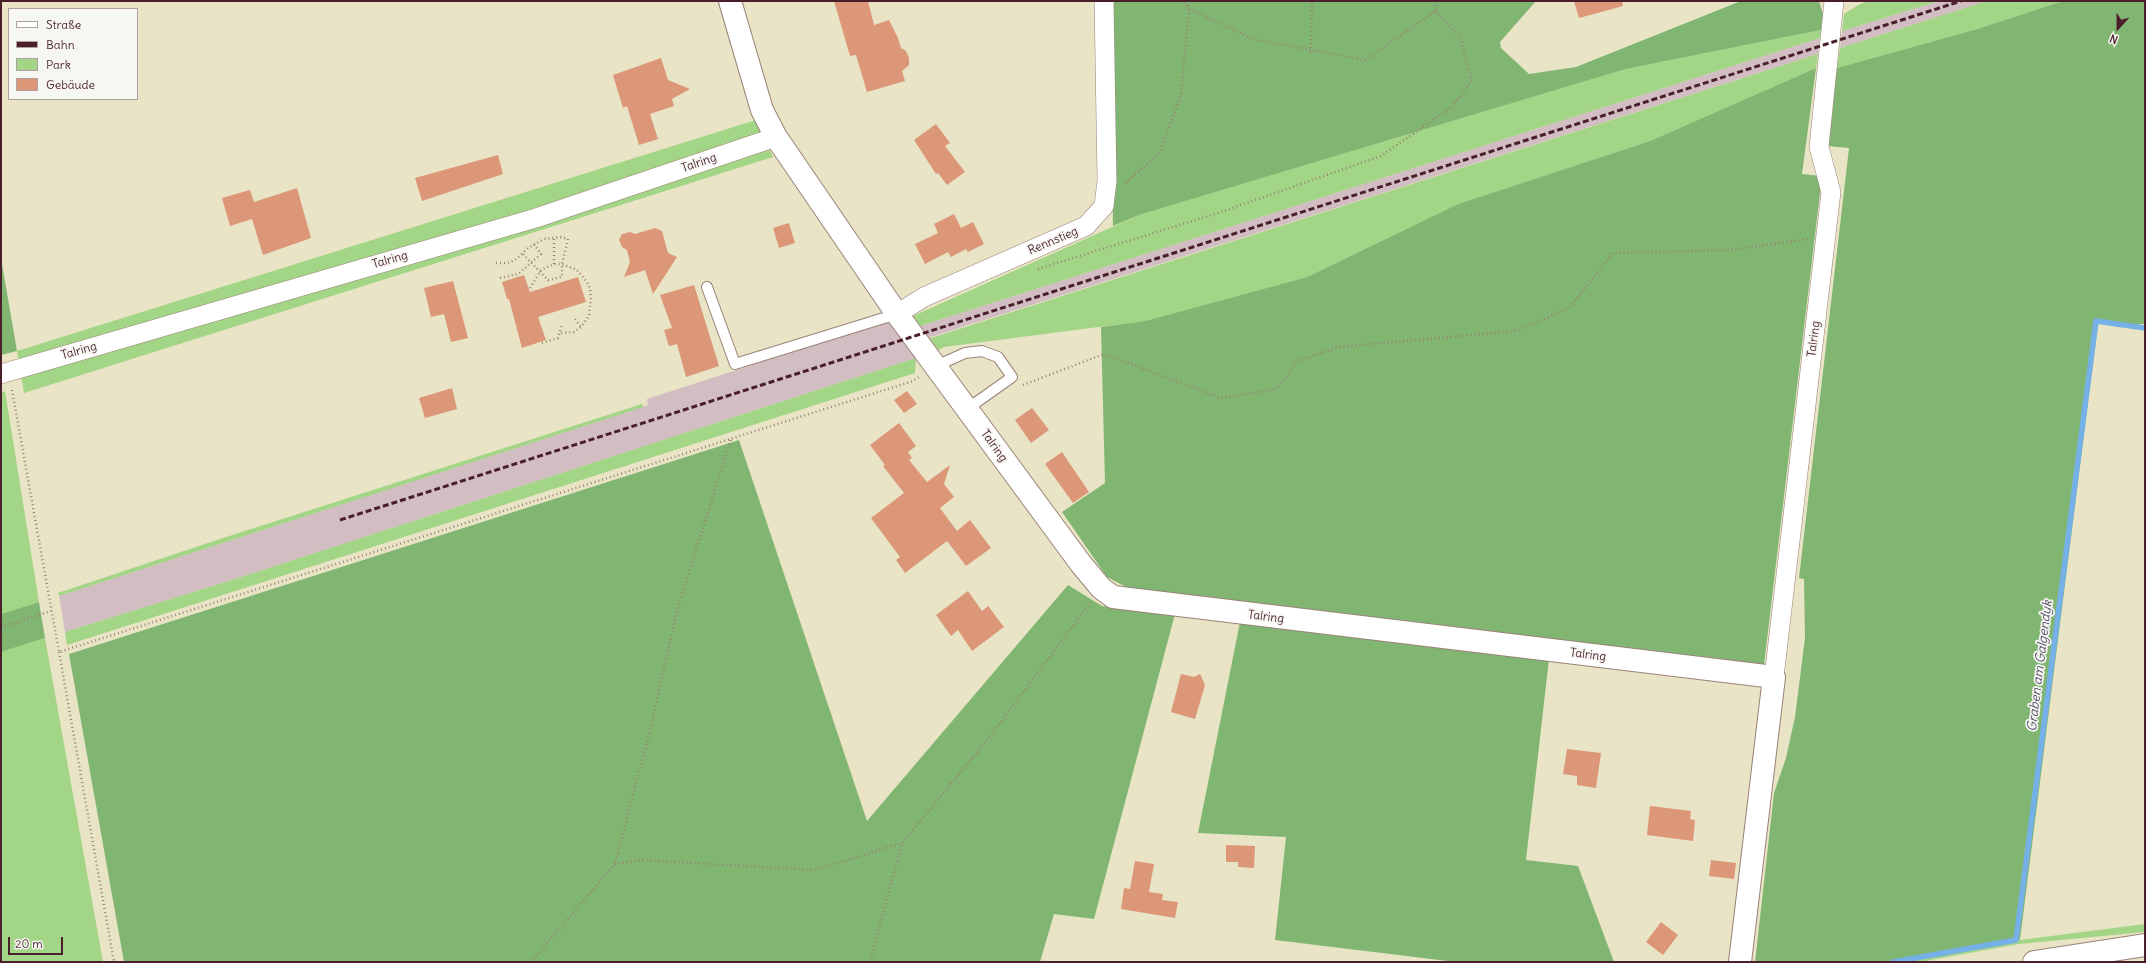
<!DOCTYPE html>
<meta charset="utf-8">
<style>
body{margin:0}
#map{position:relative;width:2146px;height:963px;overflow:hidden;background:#e9e4c6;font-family:Delius,sans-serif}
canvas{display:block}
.frame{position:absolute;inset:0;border:2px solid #4a1f2b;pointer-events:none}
.legend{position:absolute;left:8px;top:8px;width:130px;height:92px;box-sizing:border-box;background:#f6f6f2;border:1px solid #b1a0a2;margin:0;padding:5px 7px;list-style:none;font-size:12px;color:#4a1f2b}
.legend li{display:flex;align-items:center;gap:8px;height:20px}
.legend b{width:20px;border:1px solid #b1a0a2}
.north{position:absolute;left:2098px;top:8px;width:40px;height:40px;-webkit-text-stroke:3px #f6f6f2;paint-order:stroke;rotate:201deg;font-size:11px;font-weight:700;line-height:16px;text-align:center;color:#4a1f2b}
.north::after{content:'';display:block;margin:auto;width:14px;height:18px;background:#4a1f2b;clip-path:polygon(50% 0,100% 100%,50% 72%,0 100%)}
.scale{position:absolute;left:8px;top:937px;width:55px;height:18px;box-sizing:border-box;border:2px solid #4a1f2b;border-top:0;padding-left:5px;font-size:12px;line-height:14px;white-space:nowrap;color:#4a1f2b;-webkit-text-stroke:3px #f6f6f2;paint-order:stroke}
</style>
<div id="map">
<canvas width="2146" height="963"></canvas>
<div class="frame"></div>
<ul class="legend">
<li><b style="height:5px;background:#fff"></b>Straße</li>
<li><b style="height:5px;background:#4a1f2b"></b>Bahn</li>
<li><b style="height:11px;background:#a2d585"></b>Park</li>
<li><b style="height:11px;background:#dc9678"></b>Gebäude</li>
</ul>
<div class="north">N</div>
<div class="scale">20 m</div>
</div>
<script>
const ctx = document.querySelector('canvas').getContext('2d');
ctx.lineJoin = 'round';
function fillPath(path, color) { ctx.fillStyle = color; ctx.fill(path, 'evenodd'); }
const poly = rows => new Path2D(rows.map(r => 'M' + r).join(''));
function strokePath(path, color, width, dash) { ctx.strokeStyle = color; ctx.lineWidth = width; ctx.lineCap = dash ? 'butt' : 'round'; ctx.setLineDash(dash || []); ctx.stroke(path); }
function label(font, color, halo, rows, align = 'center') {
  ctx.font = font + ' Delius,sans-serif'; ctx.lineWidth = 3.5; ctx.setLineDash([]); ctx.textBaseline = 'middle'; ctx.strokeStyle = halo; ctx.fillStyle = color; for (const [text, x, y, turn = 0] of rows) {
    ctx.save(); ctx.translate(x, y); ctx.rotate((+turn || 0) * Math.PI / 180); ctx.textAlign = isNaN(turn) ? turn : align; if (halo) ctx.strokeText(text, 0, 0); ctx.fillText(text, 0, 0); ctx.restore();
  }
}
const industrial = poly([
 [1939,1,1987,1,1840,48,1842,31],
 [1820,38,1818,54,928,338,920,326],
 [891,320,916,358,235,579,65,632,59,596,648,405,647,399]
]);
const green = poly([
 [1869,1,1939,1,1842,31,1844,14,1858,5],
 [1987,1,2063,1,1977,29,1837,68,1840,48],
 [1821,30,1820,38,920,326,913,316,1139,215,1626,69],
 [1818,54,1816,68,1650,141,1458,204,1307,277,1145,321,944,347,937,351,928,339],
 [756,120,773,157,24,393,17,351],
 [916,358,915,373,67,645,65,632,235,579],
 [5,391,39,602,1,614,1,393],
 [642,404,643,407,59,596,58,593,223,538],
 [45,638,103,962,1,962,1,652],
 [2145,924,2145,932,2019,944,1920,962,1896,962,2020,940]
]);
const forest = poly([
 [1109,1,1536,1,1500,42,1501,48,1529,74,1576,67,1741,1,1819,1,1823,14,1821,30,1626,69,1139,215,1113,226],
 [2063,1,2145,1,2145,324,2098,324,2020,940,1896,962,1755,962,1774,793,1786,758,1795,717,1805,638,1804,579,1799,578,1849,148,1827,146,1837,68,1977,29],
 [1816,68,1802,174,1822,176,1764,665,1128,588,1107,577,1062,512,1105,483,1101,327,1145,321,1307,277,1458,204,1650,141],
 [1,258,17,351,1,355],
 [739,440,867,821,1068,585,1102,606,1175,614,1094,919,1054,914,1040,962,124,962,69,654],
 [39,602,45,638,1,652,1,614],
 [1240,622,1549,659,1526,860,1578,866,1614,962,1456,962,1275,940,1286,837,1198,833]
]);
const stream = poly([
 [1893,962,2016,940,2096,321,2145,328]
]);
const building = poly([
 [834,1,868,1,874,25,889,20,898,38,901,48,906,51,909,58,909,65,902,71,905,81,867,92,856,55,850,56],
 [1574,1,1622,1,1623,6,1579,18],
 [661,58,668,80,690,89,672,99,674,106,650,114,658,139,639,145,627,106,623,108,613,75],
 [936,124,950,143,945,146,965,172,947,185,938,173,936,174,914,140],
 [498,155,503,174,422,201,415,178],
 [297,188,311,238,263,255,252,219,230,226,222,198,250,190,254,202],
 [954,214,961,228,973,222,984,244,968,252,966,249,951,257,948,252,925,264,915,244,938,233,934,224],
 [789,223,795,243,779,248,773,228],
 [655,228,662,231,668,253,677,257,653,294,645,270,624,277,630,262,627,250,622,247,619,240,622,234,630,232,635,234],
 [524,275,530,292,578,277,586,302,538,317,546,340,522,348,509,299,507,299,502,282],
 [453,281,468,338,451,342,444,314,431,317,424,288],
 [694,285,719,366,686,377,677,344,669,346,664,330,672,328,660,295],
 [452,388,457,409,425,418,419,398],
 [907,391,917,404,904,413,894,400],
 [1032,408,1049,430,1031,443,1015,420],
 [899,423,916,446,908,452,912,458,909,460,927,482,950,465,944,484,954,497,940,508,957,531,970,520,991,548,966,566,947,541,905,573,896,560,900,557,871,518,904,493,883,466,885,465,870,445],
 [1062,452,1089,492,1073,503,1045,464],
 [968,591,982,611,988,606,1004,627,972,651,958,630,951,636,936,615],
 [1181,674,1194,677,1200,674,1205,685,1195,719,1171,712],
 [1567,749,1601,753,1596,788,1577,785,1577,776,1563,774],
 [1650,806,1691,811,1690,819,1695,820,1693,841,1647,835],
 [1226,845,1255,846,1254,868,1238,867,1238,862,1226,862],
 [1711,860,1736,863,1734,879,1709,876],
 [1135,861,1154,864,1149,892,1163,894,1162,900,1178,902,1175,918,1121,909,1124,888,1130,889],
 [1661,922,1678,935,1663,955,1646,942]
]);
const path = poly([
 [1188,1,1189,9,1253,39,1365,60,1436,11,1436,1],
 [1311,52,1312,1],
 [1126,183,1160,152,1181,94,1189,9,1182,1],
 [496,263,507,263,515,260,528,248,544,239,560,237,568,239,562,264,562,277,548,280,523,254],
 [554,264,554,238],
 [1038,269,1218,213,1381,156,1452,107,1472,80,1460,37,1436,11],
 [500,278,518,274,541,254,534,244],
 [530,288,541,270,554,264,562,264,577,270,587,282,590,288,591,297,589,316,581,327,574,332,560,333],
 [575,319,581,327],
 [542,343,558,338,562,324],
 [1023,385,1104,354,1221,398,1278,389,1297,361,1338,347,1517,331,1570,307,1613,253,1730,250,1808,239],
 [12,390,59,652,913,381,919,377],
 [1,627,51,611],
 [59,652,114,962],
 [615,864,642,860,815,870,902,843],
 [531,962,615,864,648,738,678,607,731,439],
 [870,962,902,843,988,739,1090,603]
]);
const service = poly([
 [707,287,735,364,897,314],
 [936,366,965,353,982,351,998,357,1012,377,967,409]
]);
const minor = poly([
 [897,314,924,297,1086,226,1104,206,1107,181,1104,1],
 [1,374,536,218,776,137],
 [1774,677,1831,192,1819,147,1834,1]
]);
const tertiary = poly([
 [730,1,762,110,776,137,897,314,1081,564,1101,588,1113,597,1774,677,1740,962],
 [2034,962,2145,945]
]);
const rail = poly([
 [340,520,1961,1]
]);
const streetNames = [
 ["Talring",699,163,-19],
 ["Rennstieg",1053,241,-23],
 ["Talring",390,260,-16],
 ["Talring",1814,339,-83],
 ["Talring",79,351,-16],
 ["Talring",994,446,54],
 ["Talring",1266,617,7],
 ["Talring",1588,655,7]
];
const waterNames = [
 ["Graben am Galgendyk",2040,666,-83]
];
fillPath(industrial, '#d2bec2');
fillPath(green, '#a2d585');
fillPath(forest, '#81b672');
strokePath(stream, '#75b0e6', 5.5);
fillPath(building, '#dc9678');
strokePath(service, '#9a8278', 12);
strokePath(minor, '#9a8278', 20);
strokePath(tertiary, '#9a8278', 24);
strokePath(path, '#9a8278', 2.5, [1, 3]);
strokePath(service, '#fff', 10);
strokePath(minor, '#fff', 19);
strokePath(tertiary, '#fff', 22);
strokePath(rail, '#4a1f2b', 3, [6, 3]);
label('12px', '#4a1f2b', '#f6f6f2', streetNames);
label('italic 13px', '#59526c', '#f6f6f2', waterNames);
</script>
